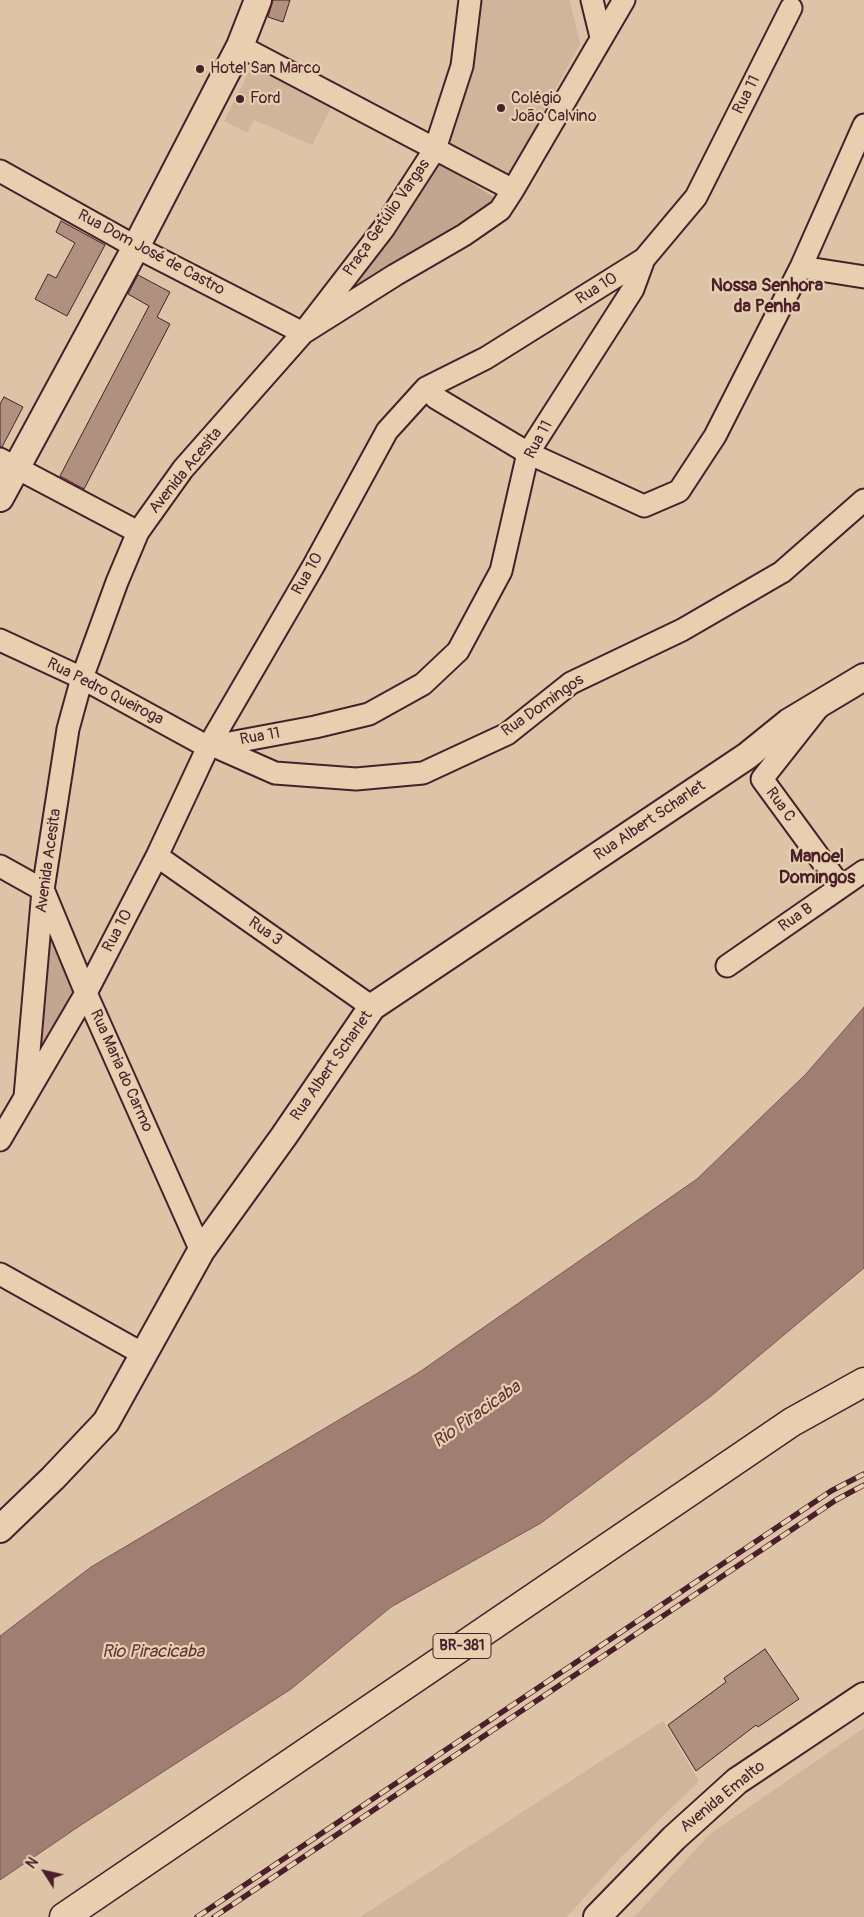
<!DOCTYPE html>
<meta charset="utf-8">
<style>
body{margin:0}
#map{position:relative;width:864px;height:1917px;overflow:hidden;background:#dec4a7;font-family:Pangolin,sans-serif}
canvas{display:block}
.north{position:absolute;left:20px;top:1847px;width:50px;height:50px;-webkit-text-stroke:4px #e7cfaf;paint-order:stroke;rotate:305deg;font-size:14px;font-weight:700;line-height:20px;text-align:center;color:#4a1f2b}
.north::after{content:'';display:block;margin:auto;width:18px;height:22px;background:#4a1f2b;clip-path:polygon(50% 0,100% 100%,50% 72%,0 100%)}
</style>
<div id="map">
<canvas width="864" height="1917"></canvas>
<div class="north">N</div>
</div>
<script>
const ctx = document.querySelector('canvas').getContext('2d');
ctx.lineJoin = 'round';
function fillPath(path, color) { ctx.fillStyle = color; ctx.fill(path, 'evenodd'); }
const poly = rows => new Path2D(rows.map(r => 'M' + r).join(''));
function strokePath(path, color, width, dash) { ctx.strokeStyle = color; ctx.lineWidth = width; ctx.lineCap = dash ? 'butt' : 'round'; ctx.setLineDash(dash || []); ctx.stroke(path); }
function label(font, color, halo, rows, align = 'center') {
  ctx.font = font + ' Pangolin,sans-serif'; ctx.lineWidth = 4.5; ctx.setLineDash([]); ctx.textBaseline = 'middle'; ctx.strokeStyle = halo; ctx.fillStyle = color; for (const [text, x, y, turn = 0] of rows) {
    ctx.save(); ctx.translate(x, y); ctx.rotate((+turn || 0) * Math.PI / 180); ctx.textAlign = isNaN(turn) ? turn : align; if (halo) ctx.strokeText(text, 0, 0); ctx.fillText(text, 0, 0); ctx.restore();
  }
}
const built = poly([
 [478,0,570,0,580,44,508,177,447,143],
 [253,64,333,104,312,145,254,120,247,133,224,121],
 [663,1721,699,1781,619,1859,567,1917,360,1917],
 [864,1728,864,1917,634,1917,710,1834]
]);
const green = poly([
 [438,162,497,199,465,228,343,299],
 [47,932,71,969,77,998,35,1068]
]);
const water = poly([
 [864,1007,864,1268,711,1396,541,1523,391,1607,291,1689,81,1825,0,1880,0,1636,91,1567,418,1373,697,1179,806,1074,864,1007]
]);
const building = poly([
 [273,0,290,0,283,22,268,17,273,0],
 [61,221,105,245,67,316,35,299,48,274,56,278,75,243,56,232,61,221],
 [138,275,170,292,157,317,170,324,84,489,60,476,149,306,128,294,138,275],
 [4,397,23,407,2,447,0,447,0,404,4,397],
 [765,1649,799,1699,758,1727,756,1725,696,1771,668,1725,726,1682,724,1678,765,1649]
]);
const minor = poly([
 [592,0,601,37],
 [240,46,513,190],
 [0,171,136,247,303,333,384,228,435,149,462,66,470,0],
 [801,267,864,277],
 [426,388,436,398,528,453,644,506,679,491,715,436,801,267,864,125],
 [0,459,138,532],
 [0,640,82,678,208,747,315,727,369,714,423,684,458,651,501,571,528,453,633,289,644,259,696,197,791,8],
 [818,708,762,779,841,887],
 [214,746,275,773,356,779,423,773,507,734,571,683,682,630,782,572,864,500],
 [157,856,372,1007],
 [0,866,43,890],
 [45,894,86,993,201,1251],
 [727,966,864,871],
 [25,1097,43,890,68,729,82,678,117,582,138,532,183,469,303,333,395,275,464,235,500,210,513,190,624,0],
 [0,1140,86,993,157,856,208,747,314,565,387,431,426,388,486,358,644,259],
 [0,1274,143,1354]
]);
const major = poly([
 [0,498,136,247,240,46,258,0],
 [0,1529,53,1478,106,1422,201,1251,284,1136,372,1007,747,756,789,722,864,677],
 [597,1917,674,1838,737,1781,864,1696]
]);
const highway = poly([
 [64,1917,792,1422,864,1382]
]);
const rail = poly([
 [197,1917,831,1491,864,1474],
 [214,1917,836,1500,864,1485]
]);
const markers = [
 [200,69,5,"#4a1f2b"],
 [240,99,5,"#4a1f2b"],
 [501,108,5,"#4a1f2b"]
];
const shields = [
 [462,1646,58]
];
const shieldNames = [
 ["BR-381",462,1646]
];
const poiNames = [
 ["Hotel San Marco",210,69],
 ["Ford",250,99],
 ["Colégio",511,99],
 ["João Calvino",511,117]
];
const streetNames = [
 ["Rua 11",747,95,-63],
 ["Praça Getúlio Vargas",387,218,-55],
 ["Rua Dom José de Castro",151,253,28],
 ["Rua 10",597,289,-32],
 ["Rua 11",539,440,-62],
 ["Avenida Acesita",186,471,-51],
 ["Rua 10",308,574,-60],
 ["Rua Pedro Queiroga",105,692,27],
 ["Rua Domingos",543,706,-35],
 ["Rua 11",260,737,-10],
 ["Rua C",780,805,54],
 ["Rua Albert Scharlet",650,821,-34],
 ["Avenida Acesita",49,861,-82],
 ["Rua B",796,918,-35],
 ["Rua 10",118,931,-62],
 ["Rua 3",265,932,35],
 ["Rua Albert Scharlet",332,1066,-55],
 ["Rua Maria do Carmo",121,1071,66],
 ["Avenida Emalto",723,1797,-39]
];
const neighbourhoodNames = [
 ["Nossa Senhora",767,286],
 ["da Penha",767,307],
 ["Manoel",817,857],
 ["Domingos",817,878]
];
const waterNames = [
 ["Rio Piracicaba",477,1415,-35],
 ["Rio Piracicaba",153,1652]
];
fillPath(built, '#d0b59b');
fillPath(green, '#c2a690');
fillPath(water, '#a07e72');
strokePath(water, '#7e5856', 1);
fillPath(building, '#b09180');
strokePath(building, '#4a1f2b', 1);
strokePath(minor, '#4a1f2b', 25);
strokePath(major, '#4a1f2b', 30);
strokePath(highway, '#4a1f2b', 31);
strokePath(minor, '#e7cfaf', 21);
strokePath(major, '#e7cfaf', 26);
strokePath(highway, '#e7cfaf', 28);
strokePath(rail, '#4a1f2b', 5.5);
strokePath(rail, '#e7cfaf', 4, [11]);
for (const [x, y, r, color] of markers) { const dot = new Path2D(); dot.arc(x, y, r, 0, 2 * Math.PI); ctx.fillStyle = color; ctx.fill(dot); strokePath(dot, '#e7cfaf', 2); }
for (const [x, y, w] of shields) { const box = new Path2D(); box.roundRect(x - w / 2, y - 12.5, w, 25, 4); ctx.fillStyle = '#e7cfaf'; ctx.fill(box); strokePath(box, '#4a1f2b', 1); }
label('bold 15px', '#4a1f2b', null, shieldNames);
label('16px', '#4a1f2b', '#e7cfaf', poiNames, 'left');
label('16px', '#4a1f2b', '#e7cfaf', streetNames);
label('bold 18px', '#4a1f2b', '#e7cfaf', neighbourhoodNames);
label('italic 18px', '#60373d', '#e7cfaf', waterNames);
</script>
